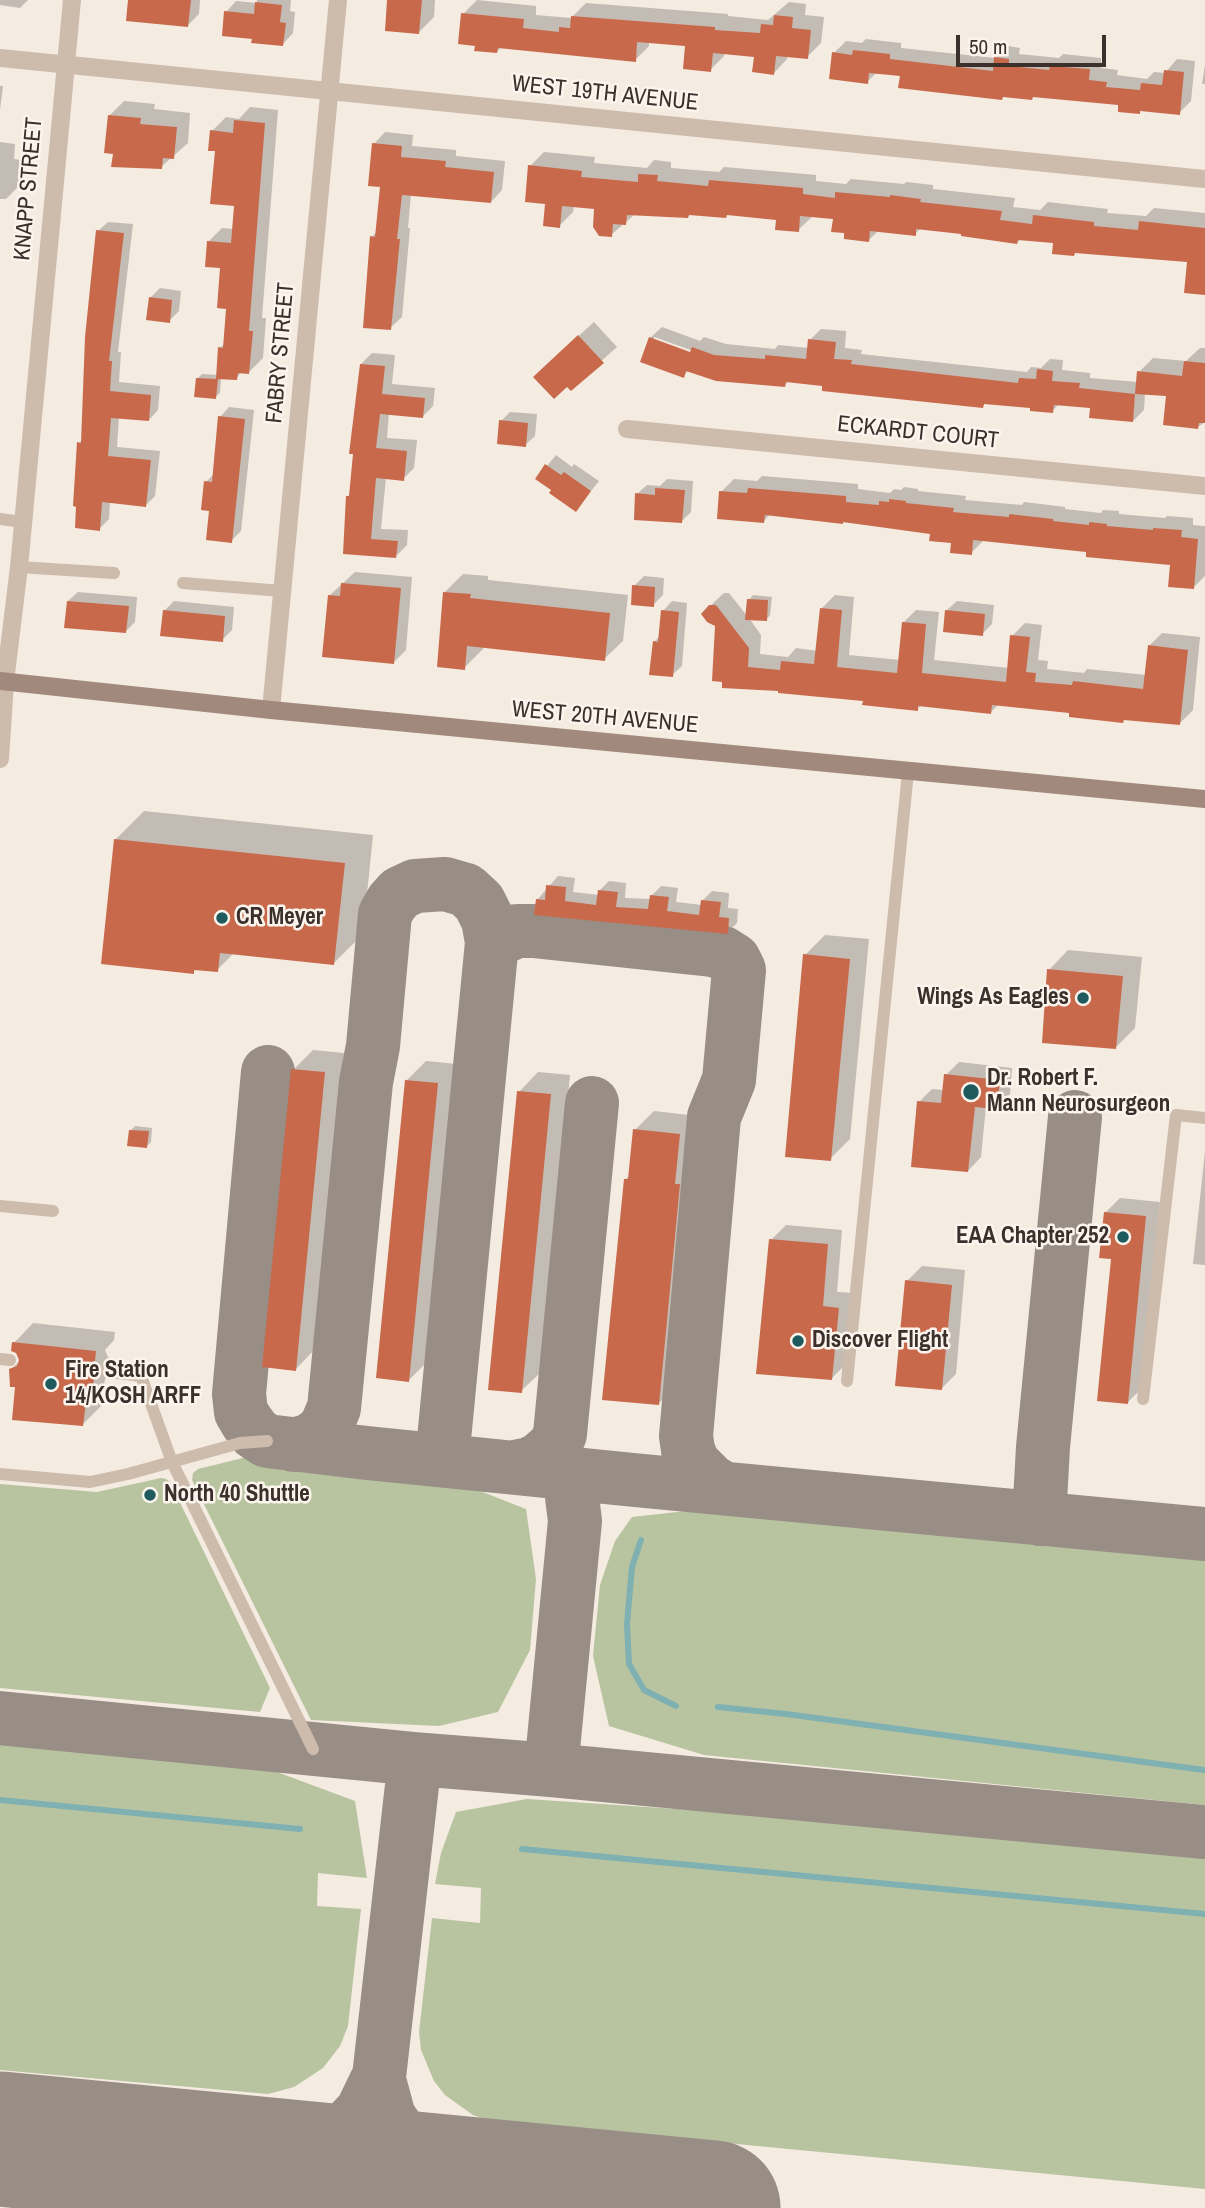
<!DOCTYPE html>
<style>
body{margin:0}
#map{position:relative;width:1205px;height:2208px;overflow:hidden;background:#f4ebe1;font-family:"Archivo Narrow",sans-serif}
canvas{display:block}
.scale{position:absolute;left:956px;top:35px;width:150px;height:32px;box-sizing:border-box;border:4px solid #3b302b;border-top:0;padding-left:9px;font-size:21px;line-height:24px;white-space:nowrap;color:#3b302b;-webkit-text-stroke:5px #fbf5ee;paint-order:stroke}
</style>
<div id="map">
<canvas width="1205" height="2208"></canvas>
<div class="scale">50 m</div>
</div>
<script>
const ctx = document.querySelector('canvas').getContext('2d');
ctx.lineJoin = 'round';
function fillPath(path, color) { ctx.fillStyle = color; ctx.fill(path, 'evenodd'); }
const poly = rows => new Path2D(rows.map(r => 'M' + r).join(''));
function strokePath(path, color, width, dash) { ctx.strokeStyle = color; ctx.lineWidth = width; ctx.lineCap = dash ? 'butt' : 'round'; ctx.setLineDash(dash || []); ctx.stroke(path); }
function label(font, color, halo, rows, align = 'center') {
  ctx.font = font + ' "Archivo Narrow",sans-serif'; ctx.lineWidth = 5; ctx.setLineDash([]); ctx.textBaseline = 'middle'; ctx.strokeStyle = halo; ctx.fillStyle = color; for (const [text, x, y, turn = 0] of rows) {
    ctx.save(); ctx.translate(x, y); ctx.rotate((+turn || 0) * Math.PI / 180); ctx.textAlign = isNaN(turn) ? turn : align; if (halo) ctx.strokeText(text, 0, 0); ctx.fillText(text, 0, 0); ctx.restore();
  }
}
const green = poly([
 [243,1458,266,1458,457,1482,526,1509,536,1579,530,1650,498,1712,439,1726,311,1720,192,1480,193,1473,198,1469],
 [161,1478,166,1479,170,1482,270,1688,260,1712,0,1688,0,1484,97,1492],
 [704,1509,791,1509,1205,1549,1205,1805,704,1755,609,1726,593,1656,600,1585,615,1541,632,1517],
 [0,1742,269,1769,355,1801,367,1878,318,1873,317,1906,361,1909,348,2026,340,2046,323,2068,294,2087,268,2094,0,2070],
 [527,1799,692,1810,693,1806,1205,1857,1205,2189,487,2120,473,2115,445,2095,434,2081,421,2050,419,2032,432,1918,480,1923,481,1888,435,1884,441,1853,456,1812]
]);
const shadow = poly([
 [0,0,28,0,20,8,0,5],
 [130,0,200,0,199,14,188,25],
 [257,0,291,0,290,11,295,12,293,33,283,44,254,37,226,12,236,1,257,3],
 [389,0,435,0,434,17,419,32],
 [477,0,536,6,536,15,571,18,586,3,728,14,728,16,768,20,789,2,806,4,805,15,824,17,821,43,807,57,788,55,787,59,774,73,755,56,724,53,724,56,710,70,687,44,649,41,649,46,635,60,502,46,497,52,477,45,463,14],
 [866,39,901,43,901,48,995,58,1008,46,1020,48,1019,54,1059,58,1063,54,1101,58,1101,68,1118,70,1117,75,1147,79,1154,72,1165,73,1177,59,1195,61,1191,101,1179,113,1142,109,1139,112,1120,104,902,75,877,72,867,82,834,53,846,41,862,43],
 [1205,65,1205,84,1202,84],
 [0,86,3,86,0,110],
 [124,101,155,104,154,109,190,113,188,143,161,167,115,152,109,116],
 [250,107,278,110,262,318,266,318,263,358,249,372,243,371,236,378,221,377,220,393,215,397,197,379,202,374,218,375,220,348,225,343,228,307,222,267,209,241,222,228,234,229,236,205,212,131,226,117,239,119],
 [385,132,413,135,412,146,456,150,456,156,505,161,502,190,491,202,411,194,408,228,410,228,402,317,390,328,372,237,377,231,382,186,374,144],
 [0,142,15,144,14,159,21,160,20,185,6,199,0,199],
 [544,152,595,157,594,163,647,168,654,160,671,162,671,168,719,172,724,167,759,170,816,175,816,181,846,184,851,179,904,184,906,182,933,185,933,189,1015,198,1013,207,1040,210,1048,202,1108,209,1107,213,1146,216,1154,208,1205,213,1205,293,1189,261,1055,242,1021,239,1017,243,963,232,921,228,915,234,879,230,869,240,846,232,835,218,813,216,798,230,777,219,728,214,726,216,691,213,635,214,611,235,596,208,574,205,573,212,559,226,530,166],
 [108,222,133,224,118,352,121,352,119,382,160,386,158,410,149,420,119,417,117,447,160,451,155,496,146,505,110,501,109,519,99,529,79,443,83,439,98,231],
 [160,288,181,291,179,311,169,321,150,298],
 [594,322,617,347,571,388,550,362],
 [662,327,700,341,704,337,726,344,775,349,778,345,809,348,810,340,821,329,846,331,845,348,862,350,861,354,1027,372,1031,367,1041,368,1050,359,1063,360,1062,370,1090,373,1090,378,1138,382,1139,372,1153,358,1186,361,1200,348,1205,348,1205,422,1198,427,1168,394,1145,393,1144,410,1133,421,1092,407,1059,404,1052,411,1032,406,986,402,983,406,789,381,785,385,689,370,683,376,650,338],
 [654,337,699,353,698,356,654,341],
 [372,353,395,355,392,384,435,388,433,406,422,417,389,413,387,438,417,440,414,468,403,479,386,477,381,529,408,530,407,545,396,556,345,552,348,496,351,493,361,364],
 [229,407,254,410,241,531,231,541,211,510,206,482,214,474,220,417],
 [510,412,537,414,535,436,525,445,501,421],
 [556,455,572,467,574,464,599,481,576,510,537,478],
 [762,476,858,484,858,489,890,493,894,489,901,490,904,487,918,489,918,491,966,496,965,500,1022,505,1024,502,1065,507,1065,509,1101,513,1103,510,1119,511,1119,514,1165,518,1167,516,1193,518,1193,525,1205,526,1205,576,1194,587,1172,563,1088,550,984,540,971,553,932,532,770,514,764,521,721,492,734,479,757,481],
 [667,479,693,481,691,512,682,521,637,494,647,485,660,486],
 [355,572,412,577,406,650,394,662,330,595],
 [463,574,488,576,488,580,628,595,623,641,604,659,483,646,483,649,464,668,445,592],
 [644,576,664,578,663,595,653,605,634,586],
 [78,592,137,597,135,622,126,631,68,601],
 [724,593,729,593,747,616,749,600,753,595,772,597,770,615,766,620,749,618,761,635,760,654,788,657,796,648,818,651,822,608,835,595,854,597,849,655,900,660,903,623,916,610,939,612,934,660,1009,668,1012,636,1025,623,1042,625,1038,660,1048,661,1047,669,1084,673,1087,669,1147,675,1149,646,1162,633,1200,637,1193,710,1180,723,999,704,991,712,922,705,917,709,864,700,780,690,724,687,717,625,710,606],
 [174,601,234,607,232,630,222,640,164,611],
 [672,601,687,603,682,666,672,675,654,642,661,635,663,611],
 [957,601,994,605,992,624,982,634,947,610],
 [144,811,373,835,363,934,334,963,234,953,217,970,197,968,193,972,115,840],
 [558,876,575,878,573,892,599,895,599,891,609,881,626,883,625,898,651,899,651,896,661,886,678,888,676,902,702,905,702,901,712,891,729,893,728,908,738,909,737,923,727,933,537,900],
 [825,935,869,939,850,1139,830,1159,805,955],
 [1068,950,1142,957,1135,1028,1116,1047,1049,970],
 [313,1050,344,1053,315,1349,296,1369,293,1070],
 [426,1061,457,1064,429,1360,409,1380,406,1081],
 [959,1062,1012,1068,1010,1094,996,1107,986,1106,981,1157,968,1171,919,1102,932,1089,944,1090,946,1075],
 [538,1072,570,1075,541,1372,521,1391,519,1092],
 [654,1111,698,1116,694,1165,698,1166,677,1385,658,1404,626,1179,630,1175,635,1130],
 [135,1126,152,1128,151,1142,147,1146,131,1130],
 [1205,1151,1205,1265,1193,1264],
 [1120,1198,1160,1202,1142,1388,1128,1402,1113,1257,1105,1213],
 [786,1225,842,1230,837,1292,853,1293,847,1363,832,1378,771,1240],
 [922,1266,965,1270,956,1374,941,1389,907,1281],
 [33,1323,115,1332,114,1340,105,1350,108,1357,113,1359,111,1373,105,1379,102,1405,83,1424,17,1385,11,1369,21,1360,14,1343]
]);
const stream = poly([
 [641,1540,632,1567,627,1624,629,1664,644,1690,676,1706],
 [718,1707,786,1714,1204,1770],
 [0,1800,300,1829],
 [522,1849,1205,1914]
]);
const taxiway = poly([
 [492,942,517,931,533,931,712,950,723,953,734,960,739,970,729,1080,714,1117,686,1436,688,1450,693,1463,711,1481,723,1488],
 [268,1072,239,1394,241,1412,247,1422,255,1433,267,1441,367,1453,634,1480,1205,1534],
 [294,1445,311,1440,325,1429,334,1408,366,1082,373,1046,385,914,392,902,400,893,415,886,445,884,466,890,479,902,488,920,492,942,442,1460],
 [515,1467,530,1464,540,1459,555,1446,560,1434,592,1103],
 [1039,1519,1043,1447,1075,1117],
 [0,1718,415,1759,551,1770,1205,1832],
 [551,1770,575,1521,569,1473],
 [379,2080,389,2117,410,2147,442,2170,464,2179,512,2188],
 [244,2162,293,2157,329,2141,346,2128,362,2111,377,2080],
 [368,2174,415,1759]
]);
const runway = poly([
 [0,2139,713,2208]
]);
const building = poly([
 [128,0,191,0,188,27,126,21],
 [387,0,422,0,419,34,385,31],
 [255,2,282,5,280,22,286,23,283,46,251,43,252,39,222,36,224,11,254,14],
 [461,13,524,19,523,28,559,32,559,27,570,28,571,16,715,27,715,30,760,33,761,24,773,25,774,15,793,17,792,28,811,30,808,59,776,56,774,75,752,72,754,57,713,53,711,72,683,69,685,46,637,42,636,62,498,48,497,53,474,51,475,46,458,44],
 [853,50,890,54,890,59,993,71,994,57,1009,59,1009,66,1049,70,1050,66,1090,69,1089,80,1107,82,1106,87,1140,90,1141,83,1162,85,1164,70,1184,72,1180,115,1140,111,1140,114,1118,112,1118,105,1033,97,1032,100,1003,97,1002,100,898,88,900,76,869,73,868,84,829,79,832,52,852,55],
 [108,115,141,118,140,124,177,127,174,159,163,158,162,169,111,167,113,154,104,153],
 [234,120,265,123,249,331,253,331,249,374,238,373,237,380,216,379,218,347,223,348,226,309,217,308,220,268,205,267,207,241,231,243,234,206,210,204,215,151,208,151,210,130,233,133],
 [372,143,402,146,401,157,446,161,445,167,494,172,491,203,402,195,397,239,400,239,391,330,363,328,370,236,375,237,380,187,368,186],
 [528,165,582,171,581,177,638,182,638,174,658,175,657,181,708,186,709,180,744,183,803,188,803,194,835,198,835,192,890,197,890,195,921,199,920,202,1002,211,1000,220,1032,224,1033,215,1094,222,1094,226,1138,230,1139,221,1205,228,1205,295,1184,293,1187,262,1075,253,1074,256,1052,254,1053,243,1018,240,1017,244,961,236,961,234,916,229,916,236,870,231,869,242,844,239,844,233,831,232,833,219,800,216,799,232,775,230,776,220,727,215,726,218,689,215,688,218,627,215,626,225,613,224,612,237,599,236,593,227,594,209,562,206,560,228,543,226,545,204,525,202],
 [96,230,124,233,109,361,112,361,110,391,151,395,149,421,111,418,108,456,151,460,146,507,102,502,100,531,75,528,76,507,73,506,77,442,81,443,85,337],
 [149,297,172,300,170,323,146,320],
 [578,335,604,363,571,391,567,387,554,399,533,377],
 [649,337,690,352,692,347,714,355,765,359,765,355,806,359,808,339,836,342,834,359,852,360,851,364,1018,383,1019,378,1036,379,1037,369,1053,371,1052,381,1080,383,1079,388,1135,394,1133,422,1089,418,1090,408,1054,405,1053,413,1030,411,1030,408,984,404,983,408,822,391,822,386,786,382,785,387,716,381,686,371,684,378,640,362],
 [1184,361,1205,363,1205,423,1199,423,1198,429,1163,425,1166,396,1135,394,1137,371,1182,376],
 [360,364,385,366,382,394,425,398,423,418,380,414,376,448,407,451,404,481,376,478,371,539,398,541,396,558,343,554,346,496,349,496,353,454,349,454],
 [196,378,218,379,216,399,194,397],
 [218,416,245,419,232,543,206,540,209,511,201,510,204,481,212,482],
 [499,420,528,423,526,447,497,444],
 [545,464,561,475,564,472,591,491,576,512,549,493,551,490,535,479],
 [655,488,685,490,682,523,634,520,635,493,655,495],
 [748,488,846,496,846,502,879,505,879,501,889,502,889,499,906,501,906,503,954,508,953,512,1009,517,1009,514,1053,519,1053,521,1089,525,1089,522,1107,524,1107,526,1153,530,1153,528,1182,530,1181,537,1198,539,1194,589,1168,587,1170,565,1086,557,1086,552,973,540,972,555,950,553,951,543,929,541,930,534,843,522,843,524,765,515,764,523,717,519,719,491,747,493],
 [341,583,401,588,394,664,322,657,328,595,340,596],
 [632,585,655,587,654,607,631,605],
 [443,592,471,594,470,598,610,613,605,661,467,646,465,670,437,667],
 [747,599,768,600,767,621,745,620],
 [67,601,129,606,126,633,64,628],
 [709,605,716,605,749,648,748,667,780,670,781,661,814,664,820,608,842,610,837,667,897,673,902,622,926,624,922,673,1006,682,1010,635,1030,637,1026,672,1036,673,1035,682,1072,685,1073,681,1143,689,1148,645,1188,650,1180,725,1124,720,1123,723,1069,717,1069,713,992,705,991,714,918,706,918,711,862,705,863,701,778,693,778,691,722,688,722,682,712,681,715,626,707,622,701,614],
 [163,610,225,616,223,642,160,636],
 [661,610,679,612,673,677,649,675,653,641,658,642],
 [945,610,985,614,983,636,943,632],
 [114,839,345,863,334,965,220,953,218,972,194,970,194,974,101,964],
 [546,885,566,887,565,901,596,905,598,890,618,892,616,907,648,909,650,895,669,897,667,911,699,915,701,900,721,902,719,917,729,918,728,934,534,915,536,899,545,900],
 [803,954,850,959,831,1161,785,1157],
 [1047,969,1123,976,1116,1049,1042,1043],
 [291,1069,325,1072,296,1371,262,1367],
 [944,1074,1000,1080,997,1109,975,1107,968,1172,911,1167,917,1101,941,1103],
 [405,1080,438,1083,409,1382,376,1378],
 [517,1091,551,1094,522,1393,488,1390],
 [633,1129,680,1134,675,1184,680,1184,659,1405,602,1400,624,1179,628,1179],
 [129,1130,149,1131,147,1148,127,1146],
 [1104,1212,1146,1216,1128,1404,1097,1401,1111,1259,1099,1258],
 [769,1239,828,1244,823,1306,839,1308,832,1380,756,1374],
 [905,1280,952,1285,942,1390,895,1386],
 [12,1342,96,1351,95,1361,90,1362,85,1368,86,1374,94,1379,92,1394,87,1394,83,1426,12,1420,15,1387,10,1387,9,1369,17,1366,19,1360,16,1353,11,1351]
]);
const service = poly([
 [0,519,22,522],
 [19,567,114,573],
 [183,583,282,591],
 [0,1206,53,1211],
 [0,1359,10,1360],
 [94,1370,141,1376,172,1462,313,1749],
 [847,1381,908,772],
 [1143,1399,1176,1115,1205,1118],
 [0,1474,90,1482,128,1474,240,1443,267,1441]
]);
const minor = poly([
 [0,58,1205,179],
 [627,429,1205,486],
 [271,710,338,0],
 [0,759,5,682]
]);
const tertiary = poly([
 [5,682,19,567,72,0]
]);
const secondary = poly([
 [0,681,271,710,1205,799]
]);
const markers = [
 [222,918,7,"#1f5a5e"],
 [1083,998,7,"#1f5a5e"],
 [971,1092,9,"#1f5a5e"],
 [1123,1237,7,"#1f5a5e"],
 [798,1341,7,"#1f5a5e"],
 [51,1384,7,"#1f5a5e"],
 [150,1495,7,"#1f5a5e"]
];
const streetNames = [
 ["WEST 19TH AVENUE",605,94,6],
 ["KNAPP STREET",29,189,-85],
 ["FABRY STREET",281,353,-85],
 ["ECKARDT COURT",918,433,6],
 ["WEST 20TH AVENUE",605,718,5]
];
const poiNames = [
 ["CR Meyer",236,918],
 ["Wings As Eagles",1069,998,"right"],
 ["Dr. Robert F.",987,1079],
 ["Mann Neurosurgeon",987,1105],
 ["EAA Chapter 252",1109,1237,"right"],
 ["Discover Flight",812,1341],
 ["Fire Station",65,1371],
 ["14/KOSH ARFF",65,1397],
 ["North 40 Shuttle",164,1495]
];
fillPath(green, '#b8c4a0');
fillPath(shadow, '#0003');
strokePath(stream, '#7fb0b2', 6);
strokePath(taxiway, '#988e86', 54);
strokePath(runway, '#988e86', 135);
fillPath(building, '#c8694b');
strokePath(service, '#cdbbac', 12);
strokePath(minor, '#cdbbac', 18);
strokePath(tertiary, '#cdbbac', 18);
strokePath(secondary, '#a18a7d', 18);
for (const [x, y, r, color] of markers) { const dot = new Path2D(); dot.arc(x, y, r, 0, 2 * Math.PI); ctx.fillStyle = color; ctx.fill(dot); strokePath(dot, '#fbf5ee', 2.5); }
label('23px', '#3b302b', '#fbf5ee', streetNames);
label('bold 23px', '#3b302b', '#fbf5ee', poiNames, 'left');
</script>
